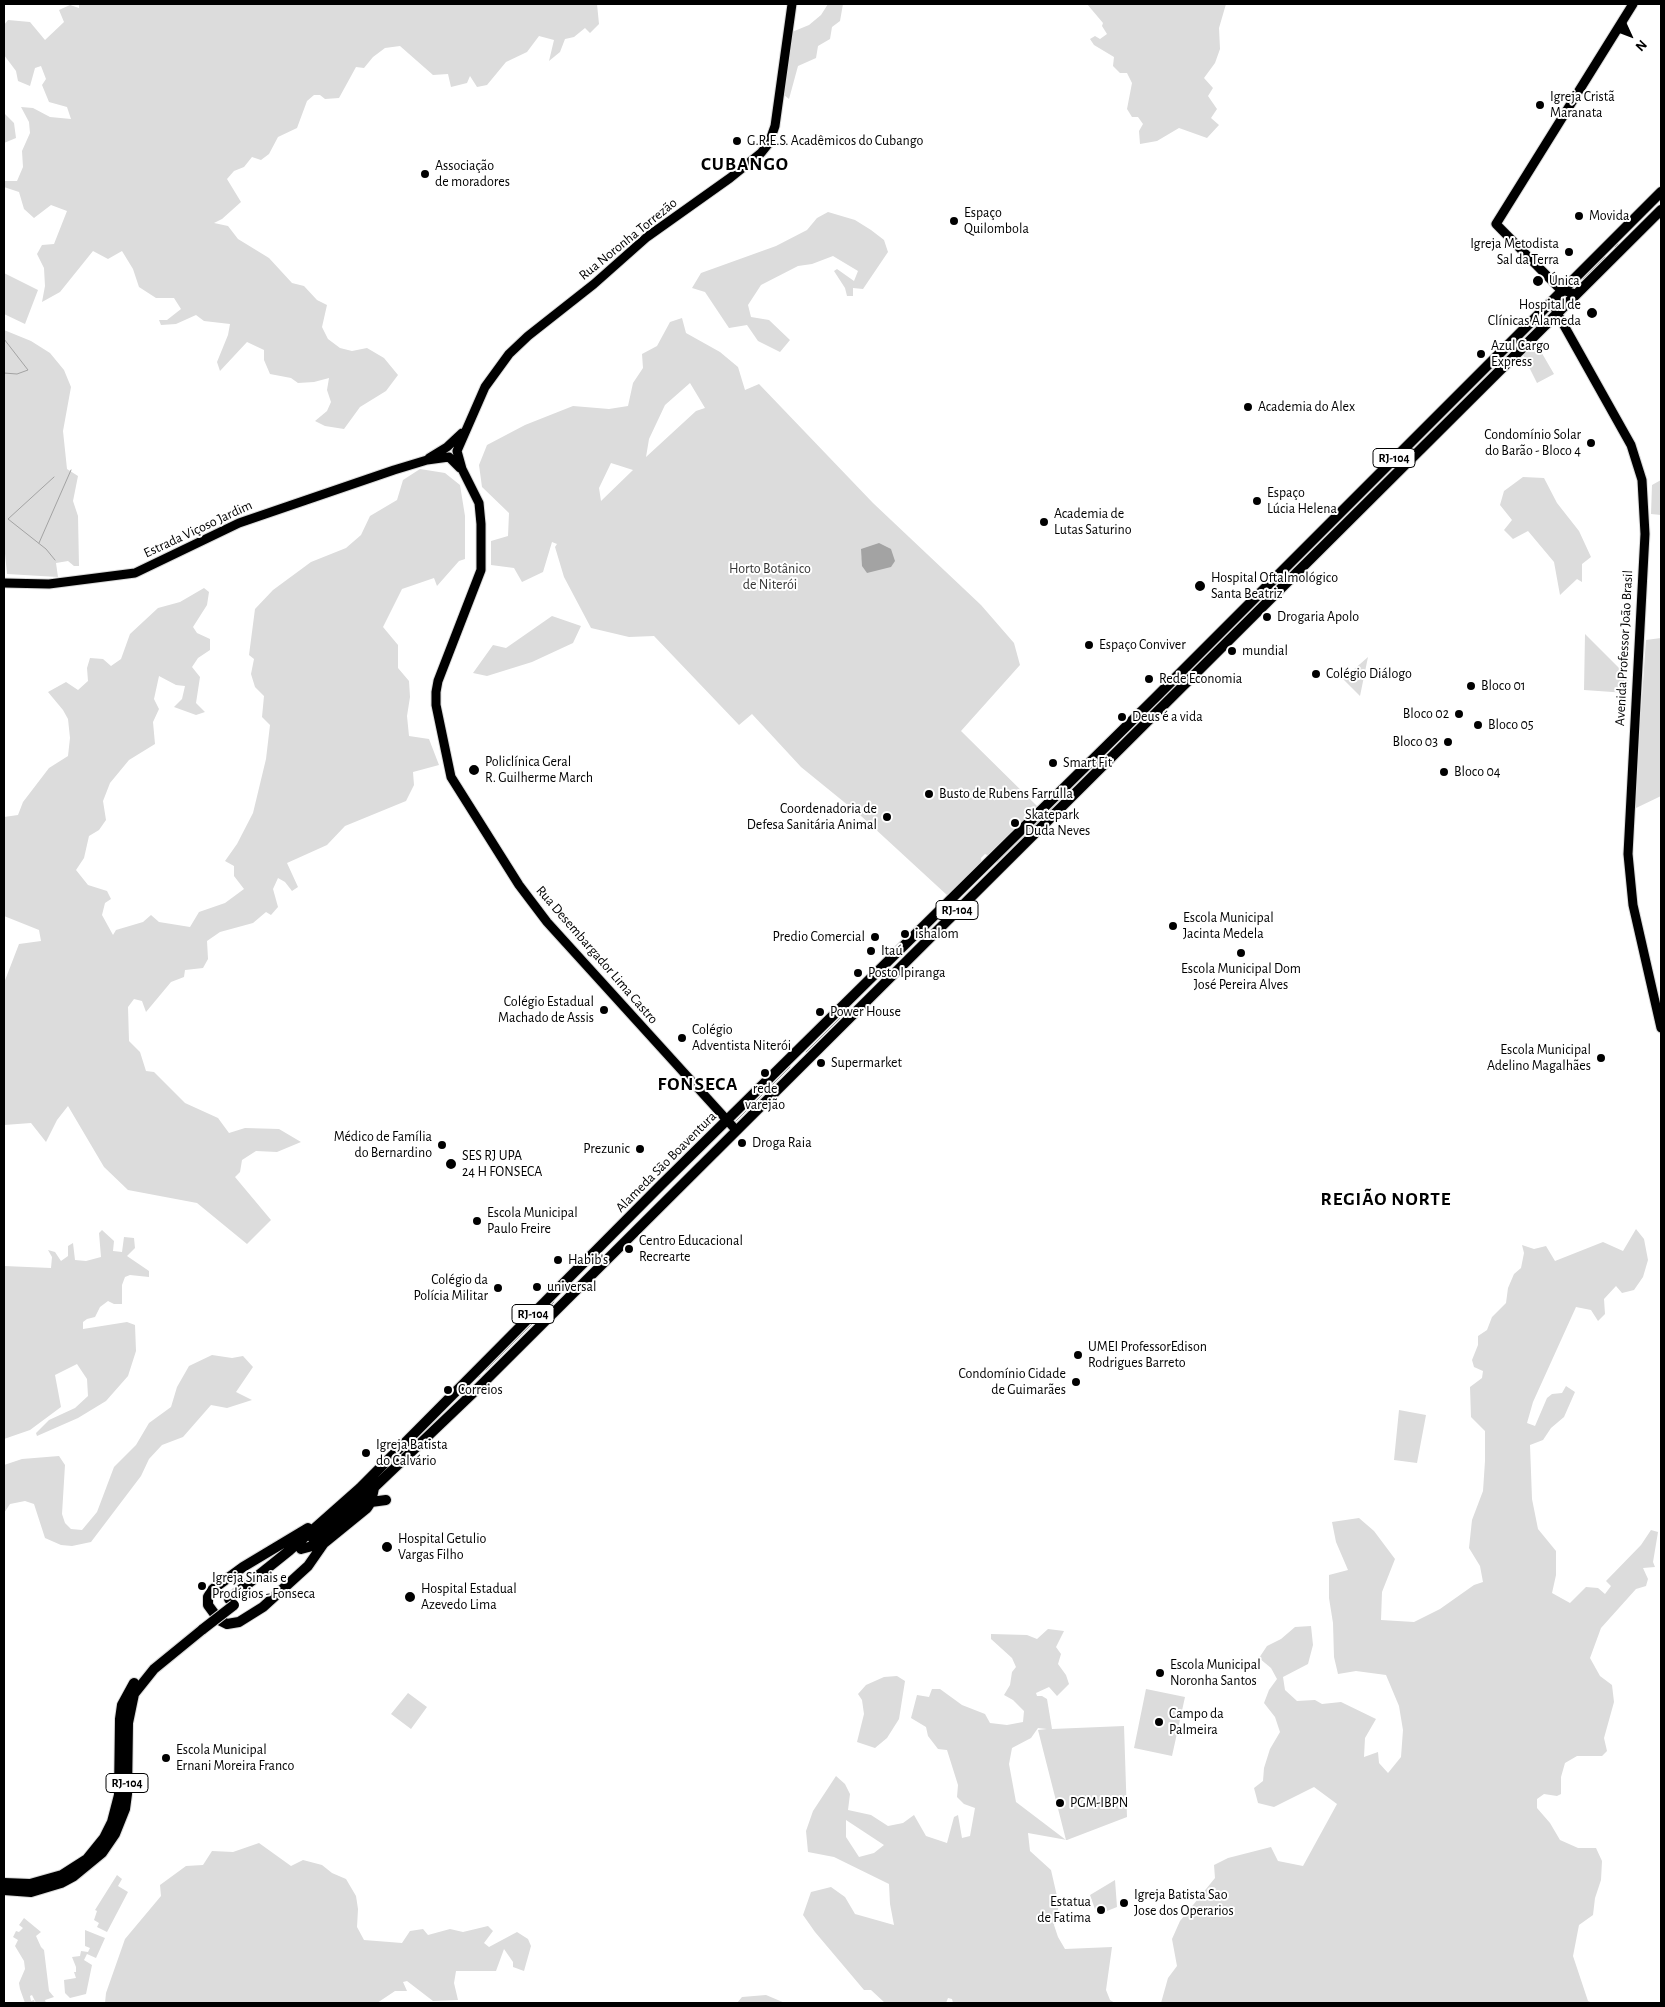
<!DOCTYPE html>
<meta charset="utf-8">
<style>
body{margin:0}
#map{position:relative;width:1665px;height:2007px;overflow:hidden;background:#fff;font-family:"Alegreya Sans",sans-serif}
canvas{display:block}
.frame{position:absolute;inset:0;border:5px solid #000;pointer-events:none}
.north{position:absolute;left:1605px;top:10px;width:50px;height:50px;-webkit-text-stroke:4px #fff;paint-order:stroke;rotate:133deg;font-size:14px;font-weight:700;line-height:20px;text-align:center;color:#000}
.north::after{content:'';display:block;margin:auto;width:18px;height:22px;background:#000;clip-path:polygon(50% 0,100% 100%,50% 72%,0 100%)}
</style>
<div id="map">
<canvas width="1665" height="2007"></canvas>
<div class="frame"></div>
<div class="north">N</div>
</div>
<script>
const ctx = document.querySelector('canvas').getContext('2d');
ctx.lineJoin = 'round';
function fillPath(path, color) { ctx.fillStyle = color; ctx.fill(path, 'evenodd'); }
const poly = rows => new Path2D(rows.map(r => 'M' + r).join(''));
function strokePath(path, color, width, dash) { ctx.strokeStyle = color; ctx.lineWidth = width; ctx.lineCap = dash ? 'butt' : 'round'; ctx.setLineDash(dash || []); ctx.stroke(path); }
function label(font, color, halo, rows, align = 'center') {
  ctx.font = font + ' "Alegreya Sans",sans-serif'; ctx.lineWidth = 4; ctx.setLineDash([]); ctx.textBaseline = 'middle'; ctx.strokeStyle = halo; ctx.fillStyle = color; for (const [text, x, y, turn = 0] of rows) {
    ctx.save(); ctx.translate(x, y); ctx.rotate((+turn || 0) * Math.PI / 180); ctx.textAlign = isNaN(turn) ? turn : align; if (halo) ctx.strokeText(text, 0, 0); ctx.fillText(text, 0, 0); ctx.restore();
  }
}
const green = poly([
 [79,4,597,4,599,24,590,33,585,28,574,37,565,39,560,52,549,61,554,40,539,36,527,52,506,62,487,85,477,87,470,76,467,83,451,87,448,74,433,75,400,46,385,48,373,57,364,68,356,67,339,98,325,99,320,95,314,95,307,101,297,128,278,137,269,154,261,160,252,157,244,167,234,171,227,179,241,202,222,219,214,223,228,226,238,239,269,258,292,283,304,286,317,300,327,305,322,327,328,339,340,348,352,351,367,348,384,358,398,375,386,391,360,407,344,429,325,426,315,421,327,411,331,402,327,390,329,378,314,382,298,383,291,378,270,374,264,360,264,350,247,342,220,371,217,362,228,335,230,324,204,321,196,315,176,324,161,325,159,320,167,320,181,309,174,298,156,298,139,287,133,269,122,251,108,259,93,251,60,292,42,302,45,286,44,268,37,254,42,245,54,244,67,211,51,205,34,218,24,209,19,192,4,187,4,181,17,181,23,167,22,151,30,133,29,122,21,107,33,108,50,117,71,119,67,107,49,102,42,85,46,79,41,66,35,68,30,86,18,81,16,71,4,55,4,25,8,20,30,22,45,40,64,22,59,10,70,5,79,8],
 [828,4,843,4,840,21,832,27,830,39,818,46,816,58,798,66,789,99,784,95,792,32,809,25,821,15],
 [1087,4,1226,4,1219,28,1220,49,1215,63,1204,78,1213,88,1208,96,1217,109,1211,118,1219,125,1207,138,1179,128,1157,141,1140,144,1139,131,1143,124,1138,117,1132,117,1127,109,1132,83,1127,73,1120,73,1113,66,1114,57,1094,45,1090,39,1095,36,1100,39,1107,34,1102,26,1103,23],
 [4,113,14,123,16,138,4,143],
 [828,212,855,220,871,230,884,240,888,252,863,289,853,288,853,296,847,296,845,288,834,271,837,269,854,281,858,271,833,256,812,264,798,266,761,285,748,305,751,317,769,320,790,340,780,352,758,341,747,325,729,328,705,292,692,288,701,273,776,246,807,230,817,218],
 [4,273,38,290,25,324,4,314],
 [682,318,686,333,720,352,738,367,745,390,759,384,873,503,981,605,1014,643,1020,665,961,731,1037,806,989,856,985,854,981,858,982,863,948,896,860,815,801,767,752,714,739,725,654,636,629,637,591,628,564,577,555,547,557,544,552,542,543,572,522,582,514,568,491,565,491,541,508,536,509,513,482,487,479,465,487,445,525,425,573,406,609,409,628,406,633,383,643,368,642,354,657,346,670,322],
 [690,383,705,408,696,411,646,457,649,439,665,405],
 [611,463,633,470,601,501,599,488],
 [4,330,31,341,50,353,64,370,71,387,63,431,67,469,78,476,73,501,78,516,79,566,74,566,68,561,56,563,58,577,7,574,4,543],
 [1536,343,1554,374,1537,383,1523,355],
 [420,469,445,473,460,485,465,516,465,559,459,561,437,586,434,578,402,589,383,627,398,645,398,668,409,681,410,697,407,716,409,736,429,739,439,765,413,772,414,785,406,801,345,826,327,845,287,863,298,887,292,891,285,882,278,878,273,889,278,907,271,915,266,912,253,923,220,932,207,941,208,959,203,968,185,970,184,977,171,982,146,1012,142,1001,134,999,128,1007,129,1041,140,1052,146,1071,154,1072,185,1103,218,1118,229,1133,245,1128,279,1129,301,1142,277,1152,256,1151,242,1160,240,1172,235,1177,271,1220,247,1244,197,1203,128,1190,104,1167,68,1106,57,1120,46,1142,31,1123,4,1125,4,983,19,944,41,941,39,930,4,916,4,817,18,815,23,802,49,768,68,756,70,738,68,719,63,710,48,692,66,682,78,690,88,681,87,668,90,658,103,659,111,666,121,659,130,634,158,608,180,602,204,588,209,592,207,605,193,627,197,633,210,639,210,650,198,658,192,667,200,677,196,703,205,712,196,715,174,707,182,699,185,686,176,685,159,676,154,699,159,709,153,722,155,744,129,760,110,783,103,801,106,820,99,830,89,836,84,858,76,870,88,885,107,891,111,899,105,903,102,915,113,935,116,930,143,922,151,915,159,922,190,927,199,912,225,903,244,889,234,876,234,866,225,861,237,844,253,813,266,759,270,725,262,717,264,696,255,687,251,674,254,659,249,655,255,609,273,590,311,562,346,548,361,535,370,516,397,500,403,480],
 [1523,477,1544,478,1557,503,1579,531,1591,557,1582,564,1582,582,1577,579,1560,595,1554,562,1528,531,1513,539,1504,530,1512,520,1500,505,1504,491],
 [1661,480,1661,515,1651,514,1652,485],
 [552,616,581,626,573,643,532,662,487,676,473,673,493,645,506,648],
 [1585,634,1628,677,1627,693,1584,690],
 [1661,635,1661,796,1634,809,1646,640,1661,638],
 [1368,657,1360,696,1343,679],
 [1636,1229,1644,1239,1648,1260,1643,1277,1634,1290,1622,1293,1616,1286,1604,1299,1605,1314,1598,1321,1591,1310,1576,1307,1533,1402,1527,1423,1535,1426,1547,1398,1552,1394,1562,1393,1566,1386,1575,1392,1564,1417,1551,1428,1543,1440,1530,1445,1532,1499,1538,1529,1556,1551,1556,1575,1552,1593,1570,1603,1586,1587,1598,1588,1605,1594,1611,1586,1606,1581,1641,1545,1651,1530,1658,1532,1653,1562,1655,1567,1643,1568,1648,1579,1646,1586,1636,1589,1601,1628,1590,1658,1600,1676,1612,1685,1614,1702,1604,1738,1607,1751,1602,1756,1577,1756,1565,1763,1561,1777,1561,1794,1557,1796,1544,1794,1537,1799,1537,1808,1550,1823,1560,1840,1578,1848,1596,1848,1602,1861,1601,1880,1595,1898,1593,1915,1579,1925,1573,1956,1588,2001,1593,2003,1161,2003,1168,1978,1177,1966,1172,1939,1180,1921,1215,1878,1214,1865,1228,1858,1271,1847,1278,1861,1303,1866,1337,1804,1314,1787,1274,1807,1258,1803,1254,1788,1263,1781,1264,1768,1270,1749,1280,1732,1275,1717,1264,1703,1269,1690,1277,1679,1271,1668,1259,1658,1267,1646,1281,1639,1295,1627,1311,1626,1313,1645,1308,1664,1283,1677,1285,1690,1297,1701,1315,1700,1322,1704,1341,1702,1376,1719,1365,1738,1364,1757,1378,1752,1379,1763,1388,1773,1401,1757,1403,1730,1399,1706,1386,1675,1356,1671,1338,1674,1334,1657,1333,1623,1329,1598,1329,1575,1348,1570,1336,1542,1332,1522,1359,1518,1374,1531,1395,1559,1382,1592,1381,1620,1414,1622,1440,1609,1474,1585,1483,1582,1480,1566,1469,1548,1472,1520,1483,1491,1485,1461,1485,1431,1471,1417,1470,1387,1482,1378,1483,1371,1474,1367,1472,1360,1478,1345,1478,1336,1487,1330,1492,1317,1506,1303,1508,1288,1514,1274,1521,1268,1524,1253,1522,1245,1534,1249,1546,1246,1555,1261,1603,1242,1623,1251],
 [102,1230,114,1241,113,1251,122,1252,124,1237,134,1238,135,1248,127,1256,149,1271,149,1277,130,1275,125,1277,122,1285,122,1304,114,1304,108,1301,100,1307,95,1317,87,1319,83,1322,83,1329,127,1322,135,1325,136,1351,128,1376,106,1401,78,1418,37,1436,36,1433,49,1420,75,1408,88,1396,87,1379,77,1364,55,1375,61,1407,30,1430,4,1439,4,1266,51,1268,52,1257,48,1250,55,1252,61,1261,68,1256,68,1246,73,1243,75,1260,86,1261,101,1257,99,1233],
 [212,1355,232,1358,243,1356,253,1367,236,1392,252,1400,227,1408,211,1405,183,1437,162,1445,149,1459,141,1476,91,1542,72,1546,61,1545,45,1538,34,1504,25,1501,10,1504,4,1513,4,1465,22,1459,59,1456,65,1465,62,1514,65,1523,71,1529,82,1530,97,1512,114,1467,136,1445,149,1423,171,1407,177,1387,189,1366],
 [1399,1410,1426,1415,1417,1463,1394,1460],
 [1048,1629,1064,1631,1056,1647,1061,1654,1058,1664,1066,1675,1069,1684,1057,1696,1049,1687,1036,1693,1037,1696,1042,1696,1047,1699,1052,1729,1124,1726,1127,1817,1067,1840,1028,1833,1030,1851,1051,1870,1059,1905,1054,1925,1058,1937,1065,1949,1112,1947,1106,1990,1110,2000,1115,2003,953,2003,952,1999,948,1998,946,2003,885,2003,871,1990,864,1990,815,1932,803,1915,811,1892,831,1887,845,1897,855,1914,894,1925,890,1904,889,1884,834,1857,808,1852,806,1831,813,1811,836,1776,845,1784,850,1794,848,1810,871,1815,888,1826,903,1823,914,1815,926,1836,947,1843,954,1817,958,1815,962,1838,970,1836,975,1808,964,1804,957,1797,958,1785,947,1750,938,1749,928,1736,926,1727,911,1718,917,1695,929,1697,932,1689,940,1689,962,1705,985,1714,990,1723,1007,1725,1023,1722,1024,1711,1013,1700,1004,1695,1010,1685,1012,1672,1016,1667,1012,1658,991,1639,991,1634,1027,1635,1037,1639],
 [1038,1728,1047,1729,1038,1730,1066,1840,1016,1802,1009,1764,1012,1748,1031,1738],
 [846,1821,846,1820,884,1845,874,1853,859,1857,846,1837],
 [897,1676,905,1681,899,1719,887,1738,875,1748,857,1742,864,1714,862,1700,858,1694,866,1685,884,1677],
 [1146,1689,1185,1697,1172,1756,1134,1748],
 [408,1693,427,1707,411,1729,391,1714],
 [259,1843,291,1866,303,1860,322,1865,332,1873,346,1879,356,1896,358,1909,357,1927,364,1940,402,1943,410,1931,423,1929,428,1935,450,1929,463,1932,488,1926,493,1931,484,1943,489,1947,517,1932,528,1939,531,1946,524,1971,513,1967,513,1962,504,1949,496,1971,456,1971,454,1983,458,2000,433,2001,407,1981,403,1982,407,1991,395,1991,377,2003,105,2003,106,1993,125,1939,161,1896,160,1885,186,1866,203,1865,212,1851,233,1852],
 [117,1875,122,1879,118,1886,128,1892,107,1932,97,1927,99,1923,94,1920,97,1911,95,1910],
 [1115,1880,1117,1907,1097,1915,1090,1895],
 [24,1918,41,1932,36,1936,41,1947,44,1950,49,1991,54,1997,45,2000,46,2003,36,2003,32,1995,30,1996,31,2001,34,2000,35,2003,25,2003,20,1989,19,1983,25,1969,24,1961,15,1946,18,1940,13,1937,16,1931,19,1932,23,1928,19,1925],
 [85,1930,105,1938,96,1958,87,1954,84,1960,92,1965,86,1994,70,1998,65,1993,64,1980,76,1978,74,1972,76,1972,76,1967,72,1957,80,1956,81,1951,88,1952,90,1948,85,1946],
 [766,1995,785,2003,737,2003,742,1997]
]);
const water = poly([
 [879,543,891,549,895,561,891,567,867,573,862,566,861,549]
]);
const stream = poly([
 [1615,247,1618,244],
 [1583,279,1605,257],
 [4,339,28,370,17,374,4,373],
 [54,477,8,519,46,549,55,560],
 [39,543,71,470],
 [1283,577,1382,479],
 [997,862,1095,766],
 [806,1052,849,1009],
 [735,1122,790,1067],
 [545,1311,554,1302],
 [486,1370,536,1320],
 [477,1378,480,1376],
 [460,1395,471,1384]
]);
const major = poly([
 [1576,294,1561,290,1496,224,1633,4],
 [1557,297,1554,305,1557,313,1631,445,1642,480,1645,534,1628,854,1633,905,1661,1028],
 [429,458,447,447,462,433],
 [4,583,49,584,135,573,239,523,394,470,427,460,449,457,460,468],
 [736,1130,547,922,519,885,451,777,436,705,436,692,438,681,481,570,481,524,479,503,462,469,457,451,485,387,509,354,528,336,594,284,647,237,730,178,761,153,769,143,775,126,792,4]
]);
const highway = poly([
 [371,1502,386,1500],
 [308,1528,243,1567,213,1589,208,1597,208,1605,219,1620,227,1624,239,1622,263,1607,308,1566,324,1543,367,1508,371,1502,374,1488],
 [313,1539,361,1500,471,1395,1661,210],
 [301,1549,324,1543],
 [229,1599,290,1550,360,1488,661,1185,1154,699,1661,192],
 [4,1883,30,1884,62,1875,87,1859,104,1838,112,1822,119,1795,120,1719,122,1705,134,1683],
 [4,1890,31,1892,61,1883,74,1876,102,1853,115,1834,125,1809,127,1794,128,1723,134,1694,154,1669,203,1629]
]);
const highwayBridge = poly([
 [203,1629,234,1605]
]);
const markers = [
 [1540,105,5,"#000"],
 [737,141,5,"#000"],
 [425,174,5,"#000"],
 [1579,216,5,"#000"],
 [954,221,5,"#000"],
 [1569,252,5,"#000"],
 [1538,281,6,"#000"],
 [1592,313,6,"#000"],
 [1481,354,5,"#000"],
 [1248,407,5,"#000"],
 [1591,443,5,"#000"],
 [1257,501,5,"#000"],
 [1044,522,5,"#000"],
 [1200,586,6,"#000"],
 [1267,617,5,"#000"],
 [1089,645,5,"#000"],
 [1232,651,5,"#000"],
 [1316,674,5,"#000"],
 [1149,679,5,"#000"],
 [1471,686,5,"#000"],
 [1459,714,5,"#000"],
 [1122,717,5,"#000"],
 [1478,725,5,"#000"],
 [1448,742,5,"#000"],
 [1053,763,5,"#000"],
 [474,770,6,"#000"],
 [1444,772,5,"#000"],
 [929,794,5,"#000"],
 [887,817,5,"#000"],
 [1015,823,5,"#000"],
 [1173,926,5,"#000"],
 [905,934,5,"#000"],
 [875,937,5,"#000"],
 [871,951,5,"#000"],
 [1241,953,5,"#000"],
 [858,973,5,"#000"],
 [604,1010,5,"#000"],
 [820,1012,5,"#000"],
 [682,1038,5,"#000"],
 [1601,1058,5,"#000"],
 [821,1063,5,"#000"],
 [765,1073,5,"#000"],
 [742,1143,5,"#000"],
 [442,1145,5,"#000"],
 [640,1149,5,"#000"],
 [451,1164,6,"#000"],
 [477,1221,5,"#000"],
 [629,1249,5,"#000"],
 [558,1260,5,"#000"],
 [537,1287,5,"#000"],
 [498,1288,5,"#000"],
 [1078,1355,5,"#000"],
 [1076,1382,5,"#000"],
 [448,1390,5,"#000"],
 [366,1453,5,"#000"],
 [387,1547,6,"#000"],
 [202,1586,5,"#000"],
 [410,1597,6,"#000"],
 [1160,1673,5,"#000"],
 [1159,1722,5,"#000"],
 [166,1758,5,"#000"],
 [1060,1803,5,"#000"],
 [1124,1903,5,"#000"],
 [1101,1910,5,"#000"]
];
const shields = [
 [1394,458,42],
 [957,910,42],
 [533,1314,42],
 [127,1783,42]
];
const shieldNames = [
 ["RJ-104",1394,458],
 ["RJ-104",957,910],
 ["RJ-104",533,1314],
 ["RJ-104",127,1783]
];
const poiNames = [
 ["Igreja Cristã",1550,97],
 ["Maranata",1550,113],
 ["G.R.E.S. Acadêmicos do Cubango",747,141],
 ["Associação",435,166],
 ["de moradores",435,182],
 ["Espaço",964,213],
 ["Quilombola",964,229],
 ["Movida",1589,216],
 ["Igreja Metodista",1559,244,"right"],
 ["Sal da Terra",1559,260,"right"],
 ["Única",1549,281],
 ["Hospital de",1581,305,"right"],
 ["Clínicas Alameda",1581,321,"right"],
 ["Azul Cargo",1491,346],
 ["Express",1491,362],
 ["Academia do Alex",1258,407],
 ["Condomínio Solar",1581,435,"right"],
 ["do Barão - Bloco 4",1581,451,"right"],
 ["Espaço",1267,493],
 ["Lúcia Helena",1267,509],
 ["Academia de",1054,514],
 ["Lutas Saturino",1054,530],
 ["Hospital Oftalmológico",1211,578],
 ["Santa Beatriz",1211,594],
 ["Drogaria Apolo",1277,617],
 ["Espaço Conviver",1099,645],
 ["mundial",1242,651],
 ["Colégio Diálogo",1326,674],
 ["Rede Economia",1159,679],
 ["Bloco 01",1481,686],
 ["Bloco 02",1449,714,"right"],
 ["Deus é a vida",1132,717],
 ["Bloco 05",1488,725],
 ["Bloco 03",1438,742,"right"],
 ["Policlínica Geral",485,762],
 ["R. Guilherme March",485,778],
 ["Smart Fit",1063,763],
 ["Bloco 04",1454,772],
 ["Busto de Rubens Farrulla",939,794],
 ["Coordenadoria de",877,809,"right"],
 ["Defesa Sanitária Animal",877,825,"right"],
 ["Skatepark",1025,815],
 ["Duda Neves",1025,831],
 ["Escola Municipal",1183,918],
 ["Jacinta Medela",1183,934],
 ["ishalom",915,934],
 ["Predio Comercial",865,937,"right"],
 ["Itaú",881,951],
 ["Escola Municipal Dom",1241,969,"center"],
 ["José Pereira Alves",1241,985,"center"],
 ["Posto Ipiranga",868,973],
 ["Colégio Estadual",594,1002,"right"],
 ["Machado de Assis",594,1018,"right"],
 ["Power House",830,1012],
 ["Colégio",692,1030],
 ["Adventista Niterói",692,1046],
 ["Escola Municipal",1591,1050,"right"],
 ["Adelino Magalhães",1591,1066,"right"],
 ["Supermarket",831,1063],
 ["rede",765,1089,"center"],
 ["varejão",765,1105,"center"],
 ["Médico de Família",432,1137,"right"],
 ["do Bernardino",432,1153,"right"],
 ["Droga Raia",752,1143],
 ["Prezunic",630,1149,"right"],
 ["SES RJ UPA",462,1156],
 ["24 H FONSECA",462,1172],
 ["Escola Municipal",487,1213],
 ["Paulo Freire",487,1229],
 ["Centro Educacional",639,1241],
 ["Recrearte",639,1257],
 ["Habib's",568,1260],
 ["Colégio da",488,1280,"right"],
 ["Polícia Militar",488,1296,"right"],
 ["universal",547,1287],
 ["UMEI ProfessorEdison",1088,1347],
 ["Rodrigues Barreto",1088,1363],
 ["Condomínio Cidade",1066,1374,"right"],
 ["de Guimarães",1066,1390,"right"],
 ["Correios",458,1390],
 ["Igreja Batista",376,1445],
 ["do Calvário",376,1461],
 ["Hospital Getulio",398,1539],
 ["Vargas Filho",398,1555],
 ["Igreja Sinais e",212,1578],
 ["Prodígios - Fonseca",212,1594],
 ["Hospital Estadual",421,1589],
 ["Azevedo Lima",421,1605],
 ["Escola Municipal",1170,1665],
 ["Noronha Santos",1170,1681],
 ["Campo da",1169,1714],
 ["Palmeira",1169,1730],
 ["Escola Municipal",176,1750],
 ["Ernani Moreira Franco",176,1766],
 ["PGM-IBPN",1070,1803],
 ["Igreja Batista Sao",1134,1895],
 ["Jose dos Operarios",1134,1911],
 ["Estatua",1091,1902,"right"],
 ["de Fatima",1091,1918,"right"]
];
const streetNames = [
 ["Rua Noronha Torrezão",628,239,-39],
 ["Estrada Viçoso Jardim",198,529,-25],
 ["Avenida Professor João Brasil",1624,648,-87],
 ["Rua Desembargador Lima Castro",597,955,49],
 ["Alameda São Boaventura",666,1162,-45]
];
const parkNames = [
 ["Horto Botânico",770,569],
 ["de Niterói",770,585]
];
const districtNames = [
 ["CUBANGO",745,164],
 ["FONSECA",698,1084],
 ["REGIÃO NORTE",1386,1199]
];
fillPath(green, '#dcdcdc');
fillPath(water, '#a3a3a3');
strokePath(stream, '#a3a3a3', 1);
strokePath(major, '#dbdbdb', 11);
strokePath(highway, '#dbdbdb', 12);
strokePath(major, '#000', 9);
strokePath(highway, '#000', 10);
strokePath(highwayBridge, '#dbdbdb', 12, []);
strokePath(highwayBridge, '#000', 10);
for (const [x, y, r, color] of markers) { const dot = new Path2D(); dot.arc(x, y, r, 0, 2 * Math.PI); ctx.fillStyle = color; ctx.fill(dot); strokePath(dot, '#fff', 2); }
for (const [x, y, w] of shields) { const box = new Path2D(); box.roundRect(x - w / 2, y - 9.5, w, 19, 4); ctx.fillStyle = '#fff'; ctx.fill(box); strokePath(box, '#000', 1); }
label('bold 12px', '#000', null, shieldNames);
label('14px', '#000', '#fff', poiNames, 'left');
label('14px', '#000', '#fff', streetNames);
label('14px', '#333', '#fff', parkNames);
ctx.letterSpacing = '1px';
label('bold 19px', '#000', '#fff', districtNames);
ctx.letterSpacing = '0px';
</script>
